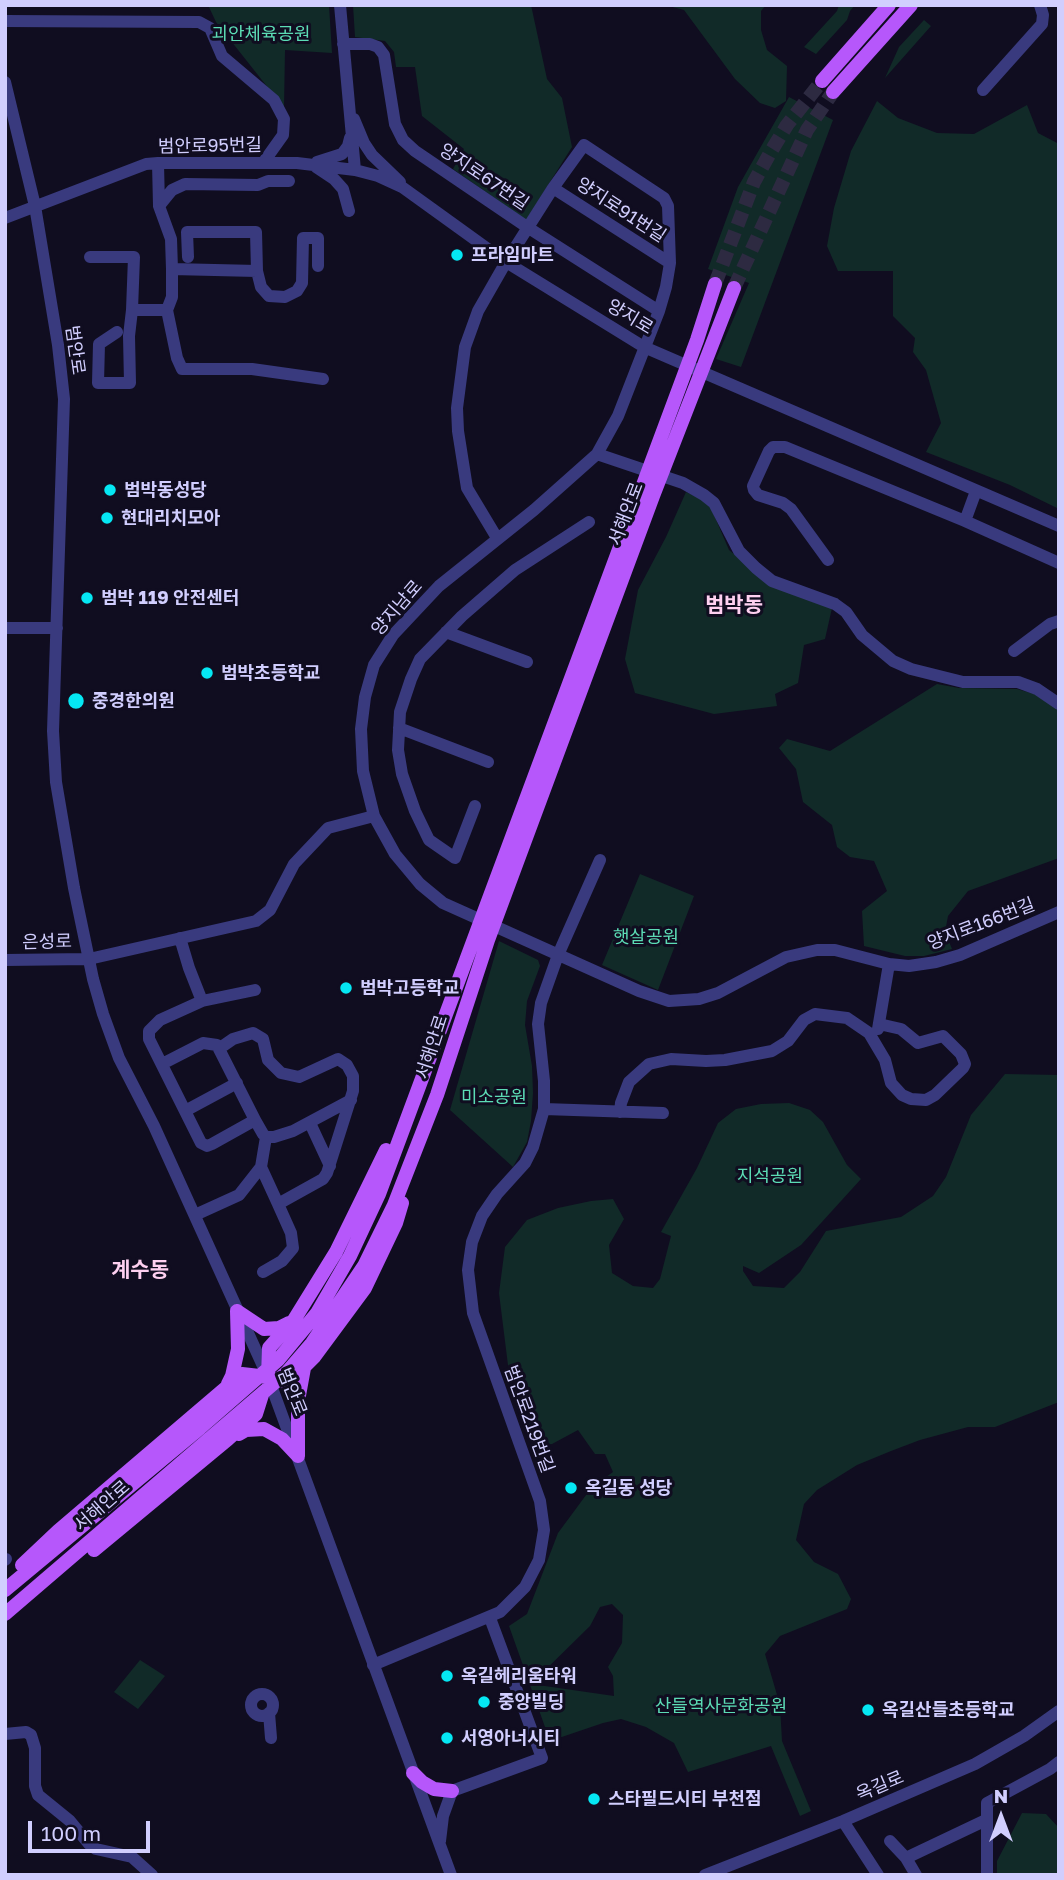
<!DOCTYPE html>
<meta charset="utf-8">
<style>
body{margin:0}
#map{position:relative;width:1064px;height:1880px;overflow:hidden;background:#100d20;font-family:"Golos Text",sans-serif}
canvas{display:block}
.frame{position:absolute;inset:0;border:7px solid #d1cefe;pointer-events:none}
.north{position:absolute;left:966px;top:1782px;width:70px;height:70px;-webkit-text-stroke:5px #100d20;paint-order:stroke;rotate:0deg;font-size:19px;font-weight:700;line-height:28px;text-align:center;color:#d1cefe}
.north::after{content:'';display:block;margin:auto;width:24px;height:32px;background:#d1cefe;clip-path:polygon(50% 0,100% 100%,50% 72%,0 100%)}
.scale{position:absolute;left:28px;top:1821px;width:122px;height:32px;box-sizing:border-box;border:4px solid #d1cefe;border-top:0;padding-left:9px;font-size:21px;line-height:24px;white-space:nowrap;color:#d1cefe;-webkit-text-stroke:5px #100d20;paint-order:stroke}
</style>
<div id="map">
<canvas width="1064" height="1880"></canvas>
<div class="frame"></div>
<div class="north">N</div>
<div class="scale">100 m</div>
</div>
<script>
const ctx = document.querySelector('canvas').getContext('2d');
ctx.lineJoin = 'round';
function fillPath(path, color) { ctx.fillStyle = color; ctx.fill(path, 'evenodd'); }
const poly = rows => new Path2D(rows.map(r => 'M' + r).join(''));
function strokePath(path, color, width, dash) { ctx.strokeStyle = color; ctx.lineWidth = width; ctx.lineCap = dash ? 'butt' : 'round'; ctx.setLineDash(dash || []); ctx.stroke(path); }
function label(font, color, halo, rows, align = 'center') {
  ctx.font = font + ' "Golos Text","Noto Sans KR",sans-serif'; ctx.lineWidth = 6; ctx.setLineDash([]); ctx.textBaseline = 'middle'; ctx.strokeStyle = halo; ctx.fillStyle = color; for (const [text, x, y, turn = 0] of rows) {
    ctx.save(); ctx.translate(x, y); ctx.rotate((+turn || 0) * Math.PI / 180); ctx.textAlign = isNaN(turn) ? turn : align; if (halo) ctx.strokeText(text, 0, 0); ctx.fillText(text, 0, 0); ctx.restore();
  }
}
const green = poly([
 [208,5,329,5,332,53,285,50,284,108,216,22],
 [353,5,531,5,547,79,562,98,572,147,526,220,453,169,464,149,422,116,415,67,396,67,394,52,385,41,355,37],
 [665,5,766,5,761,11,761,30,767,50,787,66,786,101,775,108,760,103,735,79,684,10],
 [839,5,855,5,850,11,847,20,816,54,804,47,837,11],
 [924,20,931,26,885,78,899,47],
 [789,97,833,120,741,367,716,359,749,283,708,269,738,187],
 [877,101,898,118,937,133,974,134,1027,105,1038,133,1059,144,1059,509,1010,485,926,452,941,423,926,370,913,352,915,338,893,316,893,271,838,271,827,246,834,208,851,151],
 [686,492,701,499,711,508,729,550,770,583,832,608,825,639,804,645,798,683,775,694,777,706,714,714,635,693,625,659,638,590,666,537],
 [937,684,959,688,1017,689,1041,696,1059,711,1059,858,968,891,948,916,945,932,952,949,924,956,905,956,864,946,862,911,887,891,874,861,850,857,837,847,832,825,803,802,796,769,779,748,787,739,830,751],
 [640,874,694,896,658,990,602,965],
 [499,941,538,960,540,966,527,1001,525,1025,532,1066,533,1093,531,1121,527,1142,513,1167,450,1110],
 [1005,1074,1059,1075,1059,1402,995,1427,968,1427,920,1440,891,1451,857,1465,817,1490,804,1504,796,1540,814,1562,838,1574,851,1599,847,1609,780,1636,765,1654,780,1705,782,1741,811,1811,800,1816,771,1746,688,1772,674,1743,646,1727,621,1719,603,1723,550,1741,509,1626,527,1614,558,1533,592,1487,613,1472,605,1454,595,1454,578,1430,552,1444,535,1446,518,1389,509,1373,499,1293,505,1247,527,1220,558,1208,591,1201,613,1199,624,1219,609,1245,612,1273,633,1286,653,1288,660,1279,671,1236,661,1232,697,1168,718,1123,736,1109,761,1104,789,1103,810,1110,823,1122,847,1165,861,1179,801,1245,759,1273,743,1266,743,1271,753,1286,784,1288,800,1272,826,1231,901,1217,933,1196,946,1177,971,1115],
 [612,1604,623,1615,622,1643,608,1667,613,1676,614,1696,531,1684,590,1626,600,1607],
 [140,1660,165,1676,138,1709,114,1692],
 [1022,1813,1046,1814,1059,1828,1059,1875,997,1875,997,1861]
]);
const majorTunnel = poly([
 [715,284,754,182,770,153,787,125,822,81],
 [734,288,807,130,833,92]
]);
const minor = poly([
 [340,5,355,170],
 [5,21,199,22,210,28,222,56,274,100,284,119,283,135,263,163],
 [343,44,370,44,378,47,384,55,395,124,403,140,415,151,527,227,659,311],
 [5,82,35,206,58,345,64,399,53,731,56,782,74,888,93,979,103,1014,119,1058,154,1126,268,1377,451,1875],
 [983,90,1042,24,1043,15,1040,5],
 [354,119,364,143,372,155,400,182],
 [317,162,342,154,348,146,350,138],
 [158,163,159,206,171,239,172,269,257,271,256,232,187,232,188,257],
 [316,167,334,179,343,189,349,211],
 [553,188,670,263],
 [159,206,172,190,185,184,258,185,268,181,289,181],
 [5,218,146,164,158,163,297,163,355,170,378,176,402,187,506,262,644,347,1059,526],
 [90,257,134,257,132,310,167,310],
 [172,269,172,297,167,310,177,358,182,369,252,369,323,379],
 [257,271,261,287,269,296,285,297,297,291,302,283,303,238,318,238,318,266],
 [117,332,99,344,98,383,130,383,129,336,132,310],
 [597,454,683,483,704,495,714,503,739,551,756,568,772,581,835,604,846,612,862,635,893,661,911,669,963,682,1018,682,1037,689,1059,704],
 [965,521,976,491],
 [497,538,467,488,458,431,457,408,465,347,478,311,506,262,553,188,584,145,664,198,668,206,670,263,666,287,659,311,618,416,597,454,534,510,439,586,393,635,374,665,365,697,361,729,363,771,374,816,395,854,420,884,443,903,639,991,669,1001,699,999,718,993,786,957,817,950,835,950,889,964,909,966,936,962,960,955,1059,912],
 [828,560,791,509,783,503,758,495,754,490,753,486,769,451,773,447,785,447,965,521,1059,563],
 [5,628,57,628],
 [446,632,527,662],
 [1014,651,1050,624,1059,621],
 [399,728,488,762],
 [475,806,455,858,429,840,415,811,402,774,398,750,400,712,411,679,420,659,462,616,515,570,589,522],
 [180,938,189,968,202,1001],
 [5,960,89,959,256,921,270,910,294,864,328,828,374,816],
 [255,990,202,1001,160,1020,149,1031,149,1039,201,1143,207,1146,212,1144,255,1120,263,1134,266,1137,274,1137,293,1131,351,1100],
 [878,1029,889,964],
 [220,1048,233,1039,253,1033,263,1039,268,1060,281,1073,299,1077,338,1059,347,1065,353,1076,353,1091,327,1173,323,1179,278,1204,291,1233,293,1248,282,1261,263,1272],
 [162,1064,203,1043,217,1045,255,1120],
 [544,1109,663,1113],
 [185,1111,237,1083],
 [620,1112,621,1103,629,1082,649,1064,671,1059,706,1061,725,1060,772,1051,788,1041,804,1020,815,1014,847,1018,869,1033,885,1060,891,1083,902,1095,911,1099,926,1100,935,1095,963,1068,965,1064,961,1054,943,1036,918,1043,901,1029,879,1024],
 [310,1123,330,1166],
 [261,1167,278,1204],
 [195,1215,239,1195,261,1167,266,1137],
 [5,1560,6,1559],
 [373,1665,500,1612,525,1587,539,1560,544,1530,540,1501,473,1313,468,1270,472,1242,482,1216,497,1194,525,1163,533,1147,544,1109,544,1081,538,1024,541,1003,558,955,600,860],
 '251 1705a11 11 0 1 1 22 0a11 11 0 1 1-22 0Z',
 [269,1713,271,1738],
 [5,1734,26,1732,31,1735,35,1748,35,1786,38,1795,70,1821,89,1844,96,1849,132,1857,152,1875],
 [843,1821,878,1875],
 [440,1841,443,1816,452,1791,542,1758,490,1618],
 [890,1841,906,1858,916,1875],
 [906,1858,986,1820],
 [705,1875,843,1821,975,1764,1024,1736,1059,1711],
 [987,1875,987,1803,1050,1769,1059,1762]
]);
const major = poly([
 [822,81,889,5],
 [833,92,911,5],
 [237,1311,264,1329,279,1328,289,1323],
 [228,1384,232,1376,238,1349,237,1311],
 [287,1384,314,1357,365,1288,396,1223,402,1203],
 [239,1434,246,1430,264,1429,282,1439,298,1456],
 [298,1456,298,1401,304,1368],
 [94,1550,228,1439,256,1414,262,1395],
 [22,1565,58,1531,242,1374,268,1377,269,1348,294,1320,336,1252,386,1150],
 [5,1590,200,1428,278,1360,317,1313,350,1256,379,1194,697,340,715,284],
 [5,1614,287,1372,312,1343,364,1266,394,1205,437,1095,488,940,653,496,734,288],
 [413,1773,422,1782,434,1789,452,1791]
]);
const markers = [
 [457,255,7,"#05e7f3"],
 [110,490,7,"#05e7f3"],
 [107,518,7,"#05e7f3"],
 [87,598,7,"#05e7f3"],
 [207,673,7,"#05e7f3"],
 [76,701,9,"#05e7f3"],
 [346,988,7,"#05e7f3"],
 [571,1488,7,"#05e7f3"],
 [447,1676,7,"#05e7f3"],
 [484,1702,7,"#05e7f3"],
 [868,1710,7,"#05e7f3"],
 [447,1738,7,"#05e7f3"],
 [594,1799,7,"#05e7f3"]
];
const parkNames = [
 ["괴안체육공원",261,34],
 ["햇살공원",646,937],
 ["미소공원",494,1097],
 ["지석공원",770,1176],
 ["산들역사문화공원",721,1706]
];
const streetNames = [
 ["범안로95번길",210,146,-1],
 ["양지로67번길",484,177,34],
 ["양지로91번길",621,210,33],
 ["양지로",630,317,31],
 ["범안로",75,350,82],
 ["서해안로",626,514,-69],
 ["양지남로",397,608,-49],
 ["양지로166번길",981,924,-21],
 ["은성로",47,942,-1],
 ["서해안로",432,1047,-72],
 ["범안로",292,1392,68],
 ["범안로219번길",529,1419,70],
 ["서해안로",102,1506,-41],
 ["옥길로",880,1786,-23]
];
const poiNames = [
 ["프라임마트",471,255],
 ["범박동성당",124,490],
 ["현대리치모아",121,518],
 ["범박 119 안전센터",101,598],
 ["범박초등학교",221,673],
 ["중경한의원",92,701],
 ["범박고등학교",360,988],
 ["옥길동 성당",585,1488],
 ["옥길헤리움타워",461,1676],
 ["중앙빌딩",498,1702],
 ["옥길산들초등학교",882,1710],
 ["서영아너시티",461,1738],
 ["스타필드시티 부천점",608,1799]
];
const quarterNames = [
 ["범박동",734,605],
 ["계수동",140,1270]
];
fillPath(green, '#112a28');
strokePath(majorTunnel, '#2d2a41', 14, [14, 7]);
strokePath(minor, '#393a7e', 12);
strokePath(major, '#b657fb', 14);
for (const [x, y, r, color] of markers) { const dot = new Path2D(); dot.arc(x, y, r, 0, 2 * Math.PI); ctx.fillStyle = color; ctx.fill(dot); strokePath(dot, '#100d20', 2.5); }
label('18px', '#5cdcb5', '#100d20', parkNames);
label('18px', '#d1cefe', '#100d20', streetNames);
label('bold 18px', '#d1cefe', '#100d20', poiNames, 'left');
label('bold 21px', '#fed0f0', '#100d20', quarterNames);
</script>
